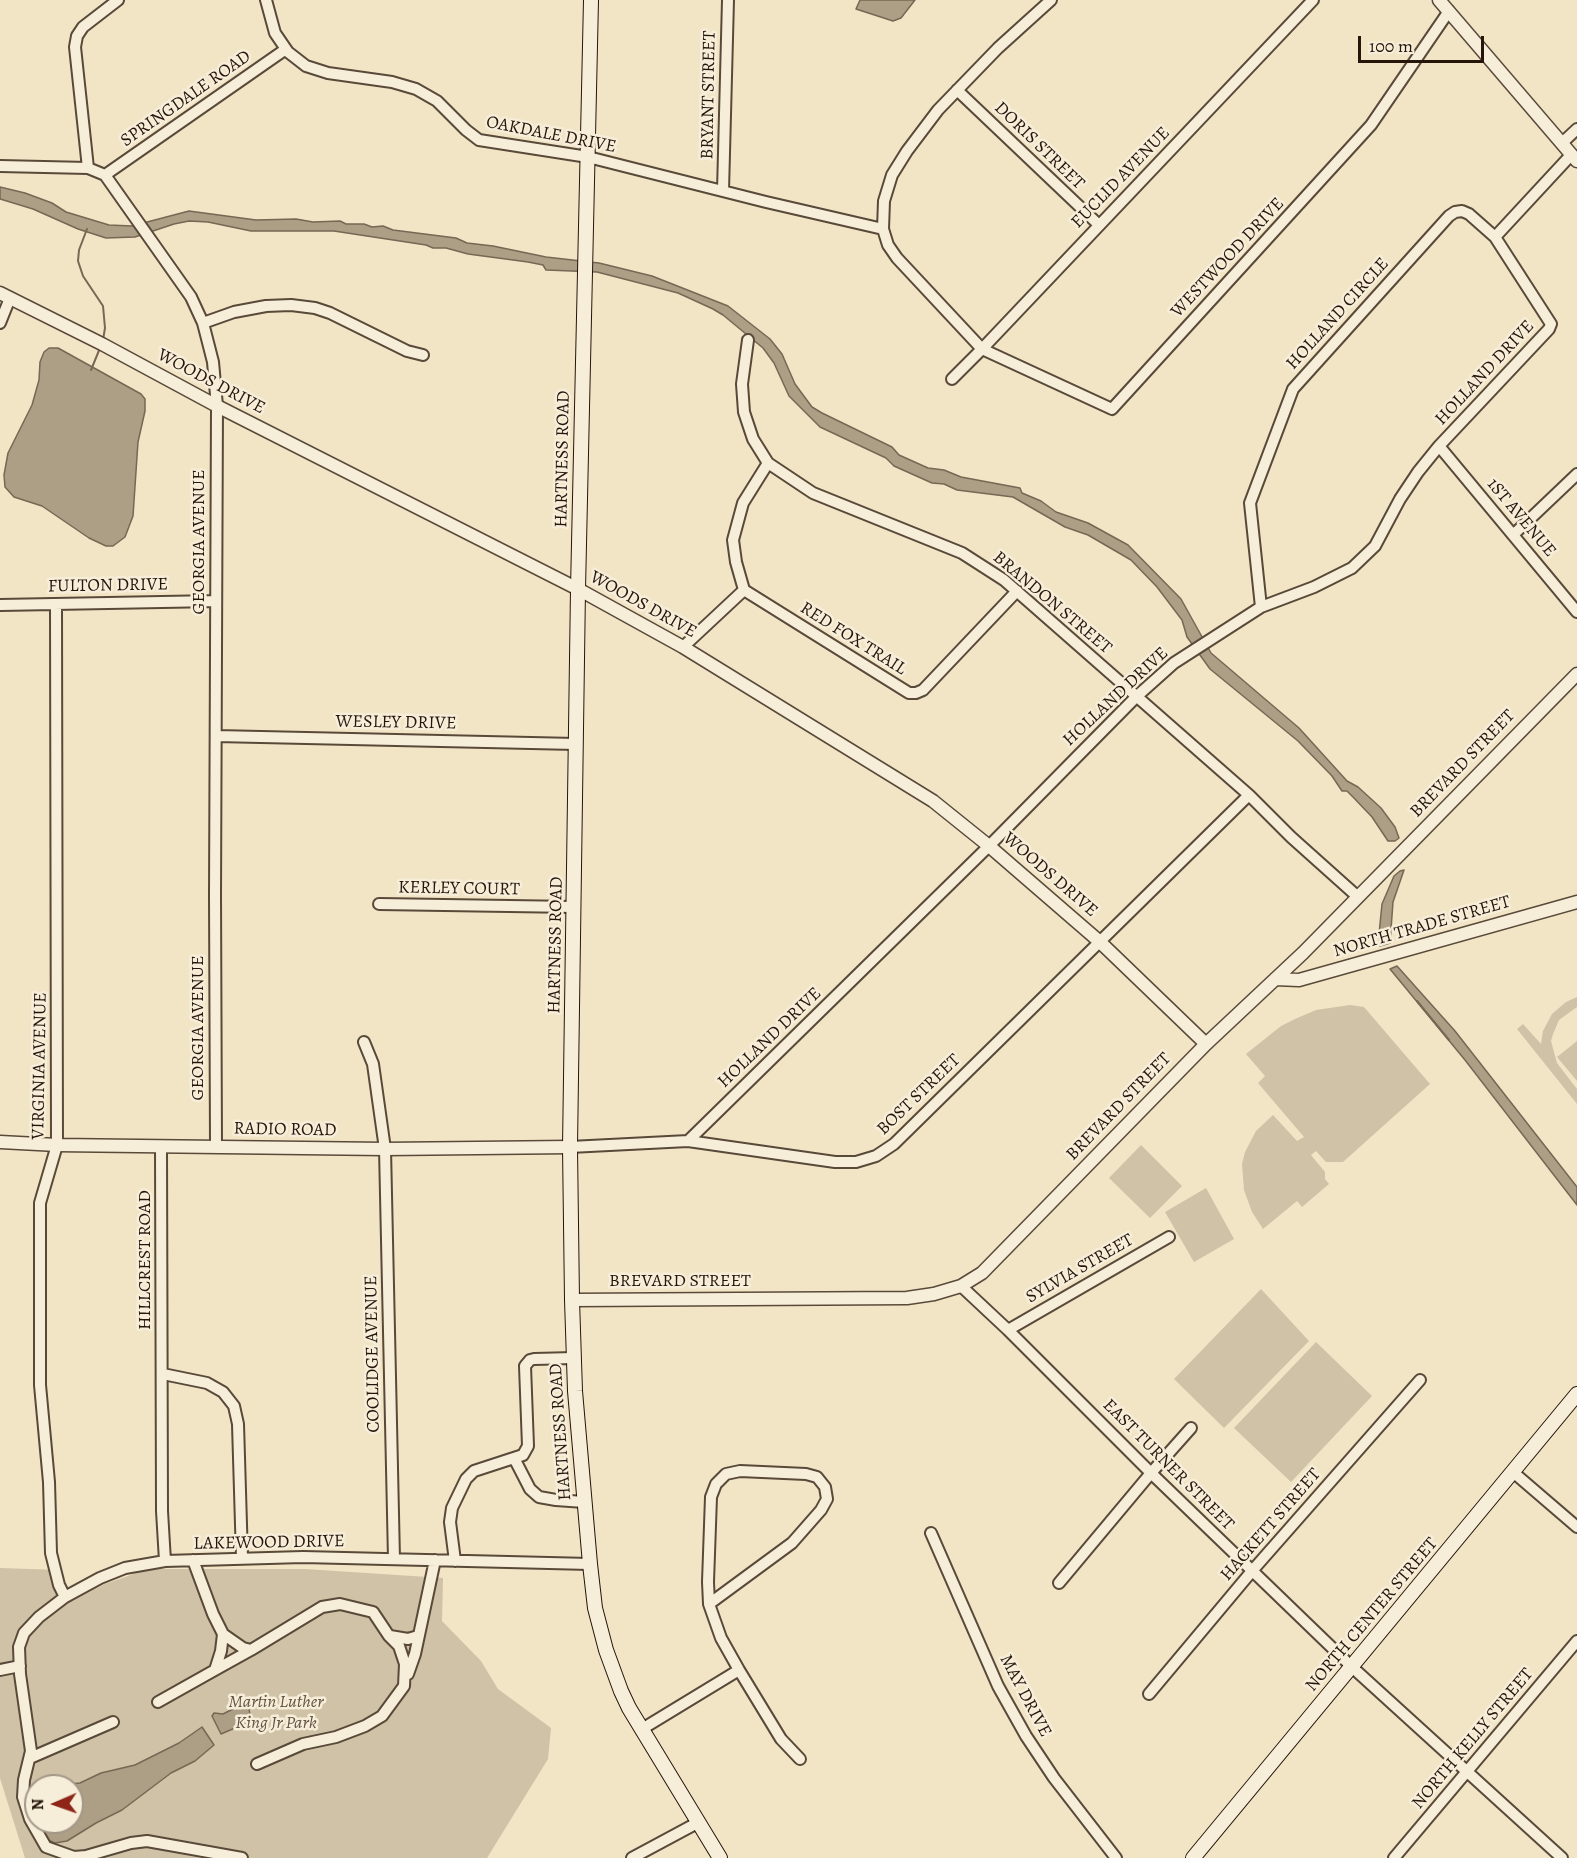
<!DOCTYPE html>
<style>
body{margin:0}
#map{position:relative;width:1577px;height:1858px;overflow:hidden;background:#f2e5c6;font-family:Alegreya,serif}
canvas{display:block}
.north{position:absolute;left:24px;top:1774px;width:60px;height:60px;box-sizing:border-box;background:#f7eeda;border:2px solid #a39787;border-radius:50%;rotate:268deg;font-size:16px;font-weight:700;line-height:24px;text-align:center;color:#26150a}
.north::after{content:'';display:block;margin:auto;width:21px;height:27px;background:#8f2418;clip-path:polygon(50% 0,100% 100%,50% 72%,0 100%)}
.scale{position:absolute;left:1358px;top:36px;width:126px;height:27px;box-sizing:border-box;border:3px solid #26150a;border-top:0;padding-left:8px;font-size:18px;line-height:21px;white-space:nowrap;color:#26150a;-webkit-text-stroke:4px #f7eeda;paint-order:stroke}
</style>
<div id="map">
<canvas width="1577" height="1858"></canvas>
<div class="north">N</div>
<div class="scale">100 m</div>
</div>
<script>
const ctx = document.querySelector('canvas').getContext('2d');
ctx.lineJoin = 'round';
function fillPath(path, color) { ctx.fillStyle = color; ctx.fill(path, 'evenodd'); }
const poly = rows => new Path2D(rows.map(r => 'M' + r).join(''));
function strokePath(path, color, width, dash) { ctx.strokeStyle = color; ctx.lineWidth = width; ctx.lineCap = dash ? 'butt' : 'round'; ctx.setLineDash(dash || []); ctx.stroke(path); }
function label(font, color, halo, rows, align = 'center') {
  ctx.font = font + ' Alegreya,serif'; ctx.lineWidth = 5; ctx.setLineDash([]); ctx.textBaseline = 'middle'; ctx.strokeStyle = halo; ctx.fillStyle = color; for (const [text, x, y, turn = 0] of rows) {
    ctx.save(); ctx.translate(x, y); ctx.rotate((+turn || 0) * Math.PI / 180); ctx.textAlign = isNaN(turn) ? turn : align; if (halo) ctx.strokeText(text, 0, 0); ctx.fillText(text, 0, 0); ctx.restore();
  }
}
const green = poly([
 [1577,997,1577,1007,1559,1020,1553,1034,1551,1041,1557,1063,1577,1089,1577,1104,1517,1029,1523,1024,1541,1044,1543,1031,1552,1014,1566,1002],
 [1350,1005,1364,1007,1430,1084,1343,1162,1326,1162,1316,1151,1311,1155,1325,1172,1325,1179,1329,1184,1302,1207,1297,1201,1263,1229,1252,1212,1244,1190,1242,1164,1245,1152,1256,1131,1273,1115,1297,1141,1304,1137,1258,1083,1265,1076,1246,1054,1281,1026,1295,1019,1316,1010],
 [1577,1041,1577,1081,1557,1057],
 [1141,1145,1182,1186,1150,1218,1109,1178],
 [1206,1188,1234,1239,1194,1262,1165,1212],
 [1261,1289,1309,1341,1224,1428,1174,1379],
 [1316,1342,1372,1396,1291,1482,1234,1428],
 [0,1568,61,1570,63,1588,70,1602,105,1584,148,1569,305,1569,443,1578,442,1621,481,1661,498,1689,551,1728,548,1759,487,1858,25,1858,0,1778],
 [36,1786,72,1786,72,1822,36,1822]
]);
const water = poly([
 [860,0,915,0,901,18,893,21,856,9,860,0],
 [0,187,25,193,52,203,66,212,109,225,132,226,189,211,256,220,296,219,313,222,340,221,346,224,364,224,372,227,383,226,393,230,456,238,467,243,493,246,546,257,599,263,652,276,728,306,770,339,782,354,795,384,812,407,822,413,892,447,899,455,928,468,944,470,961,477,1020,488,1022,493,1041,501,1056,512,1088,523,1128,545,1181,599,1211,653,1299,728,1347,781,1358,787,1381,808,1395,827,1399,838,1395,841,1388,841,1372,817,1353,797,1347,791,1342,791,1332,776,1298,741,1210,669,1187,637,1182,620,1157,587,1131,560,1088,535,1065,527,1013,497,957,490,944,484,932,483,894,466,886,458,820,427,789,396,774,363,763,348,723,315,713,309,678,293,597,272,546,270,543,265,528,262,468,254,446,248,433,248,426,245,334,231,251,231,208,222,189,221,174,224,135,237,106,238,78,229,33,209,0,199,0,187],
 [49,348,58,348,141,394,145,399,145,411,138,442,133,516,125,537,113,546,106,546,89,538,42,506,14,497,5,487,4,475,8,453,32,405,39,380,40,362,44,352,49,348],
 [1404,870,1393,902,1390,943,1380,946,1379,934,1382,904,1394,876,1400,871,1404,870],
 [1397,966,1455,1031,1577,1187,1577,1205,1465,1060,1390,969,1397,966],
 [237,1707,249,1709,251,1721,221,1734,212,1716,214,1713,223,1714,237,1707],
 [202,1727,214,1745,195,1761,171,1773,122,1810,96,1823,67,1841,55,1843,48,1840,39,1822,72,1822,72,1786,67,1786,70,1784,80,1783,101,1773,135,1765,179,1743,202,1727]
]);
const stream = poly([
 [87,229,79,250,78,261,83,276,103,306,105,328,103,340],
 [91,370,100,348],
 [1417,1001,1449,1040]
]);
const minor = poly([
 [118,0,83,27,77,36,75,47,88,168,105,175,191,297,203,323,213,362,217,406,215,894,216,1147],
 [266,0,275,33,288,52,306,66,328,73,392,82,416,89,437,101,466,130,479,140,588,157,766,202,883,229],
 [1051,0,998,48,938,110,907,151,892,175,884,201,883,229,888,245,897,258,982,349,1112,409,1371,125,1449,11],
 [957,90,1099,225],
 [1562,143,1577,129],
 [0,166,88,168],
 [105,175,286,49],
 [723,191,728,0],
 [1495,237,1571,155],
 [0,323,10,298],
 [203,323,234,312,266,306,291,305,315,308,330,313,407,351,423,355],
 [952,379,982,349,1313,0],
 [1439,446,1577,612],
 [768,463,813,493,962,553,1004,580,1249,795,1291,837,1358,897],
 [1513,535,1577,474],
 [744,590,909,693,916,693,923,690,1017,591],
 [56,604,57,1145,40,1203,40,1385,49,1482,51,1553,59,1585,65,1597],
 [0,605,216,601],
 [683,647,744,590,736,562,733,540,743,503,768,463,753,439,744,412,742,384,748,340],
 [216,736,576,744],
 [379,904,574,907],
 [364,1042,373,1064,385,1149,394,1559],
 [688,1141,989,846,1136,697,1174,663,1261,607,1314,587,1352,568,1375,546,1400,499,1418,472,1439,446,1549,329,1551,324,1495,237,1469,214,1462,211,1455,212,1449,216,1293,389,1250,503,1261,607],
 [161,1146,162,1511,165,1561],
 [570,1147,688,1141,835,1162,856,1162,876,1156,894,1144,1249,795],
 [961,1286,1008,1330,1151,1473,1352,1667,1562,1858],
 [1008,1330,1169,1237],
 [163,1374,207,1383,223,1392,234,1406,238,1424,242,1558],
 [514,1458,530,1489,539,1497,556,1500,584,1502],
 [740,1471,806,1474,817,1477,825,1487,827,1499,821,1510,792,1543,709,1604,708,1582,711,1497,716,1484,726,1474,740,1471],
 [1513,1472,1577,1527],
 [931,1533,998,1686,1026,1736,1054,1778,1116,1858],
 [193,1560,213,1614,223,1634,243,1648,251,1650,322,1607,340,1604,373,1612,389,1636,399,1646,405,1664,404,1686,382,1716,365,1726,336,1737,303,1744,257,1764],
 [455,1561,450,1522,452,1508,466,1479,474,1471,523,1455,528,1446,525,1366,530,1360,534,1359,574,1358],
 [1059,1583,1151,1473,1191,1428],
 [709,1604,721,1638,739,1670,781,1739,800,1759],
 [390,1636,408,1639,418,1636],
 [0,1670,20,1666],
 [215,1670,251,1650],
 [408,1674,415,1654,435,1560],
 [1149,1694,1252,1571,1420,1380],
 [158,1702,215,1670,221,1651,223,1634],
 [642,1729,739,1670],
 [30,1758,113,1722],
 [242,1858,147,1841,131,1843,86,1856,74,1857,46,1847,30,1819,23,1797,24,1780,31,1751,20,1674,19,1647,24,1633,39,1617,65,1597,100,1578,125,1568,165,1561,303,1557,590,1564],
 [632,1858,699,1822],
 [1394,1858,1577,1641]
]);
const tertiary = poly([
 [1439,0,1577,161],
 [0,293,102,344,217,406,578,589,683,647,933,801,989,846,1100,942,1206,1044],
 [1275,979,1299,980,1577,902],
 [0,1142,57,1145,385,1149,570,1147],
 [572,1300,907,1298,934,1294,961,1286,982,1273,1206,1044,1303,953,1577,674]
]);
const secondary = poly([
 [591,0,578,589,570,1147,572,1300,575,1391,590,1564,595,1608,606,1650,621,1691,629,1708,720,1858],
 [1193,1858,1577,1394]
]);
const streetNames = [
 ["BRYANT STREET",709,95,-89],
 ["SPRINGDALE ROAD",186,99,-35],
 ["OAKDALE DRIVE",551,135,11],
 ["DORIS STREET",1039,146,44],
 ["EUCLID AVENUE",1121,178,-46],
 ["WESTWOOD DRIVE",1228,258,-47],
 ["HOLLAND CIRCLE",1338,314,-48],
 ["HOLLAND DRIVE",1485,373,-47],
 ["WOODS DRIVE",211,382,28],
 ["HARTNESS ROAD",563,459,-89],
 ["1ST AVENUE",1521,518,50],
 ["GEORGIA AVENUE",200,542,-90],
 ["FULTON DRIVE",108,586,-1],
 ["BRANDON STREET",1052,603,40],
 ["WOODS DRIVE",643,605,29],
 ["RED FOX TRAIL",853,639,32],
 ["HOLLAND DRIVE",1116,697,-43],
 ["WESLEY DRIVE",396,723,1],
 ["BREVARD STREET",1463,764,-46],
 ["WOODS DRIVE",1050,875,41],
 ["KERLEY COURT",459,889,1],
 ["NORTH TRADE STREET",1422,927,-16],
 ["HARTNESS ROAD",556,945,-89],
 ["GEORGIA AVENUE",199,1028,-90],
 ["HOLLAND DRIVE",770,1038,-44],
 ["VIRGINIA AVENUE",40,1066,-89],
 ["BOST STREET",919,1095,-44],
 ["BREVARD STREET",1119,1107,-46],
 ["RADIO ROAD",285,1130,1],
 ["HILLCREST ROAD",146,1260,-90],
 ["SYLVIA STREET",1080,1269,-30],
 ["BREVARD STREET",680,1282],
 ["COOLIDGE AVENUE",373,1354,-91],
 ["HARTNESS ROAD",561,1432,-94],
 ["EAST TURNER STREET",1168,1465,45],
 ["HACKETT STREET",1271,1525,-49],
 ["LAKEWOOD DRIVE",269,1543,-1],
 ["NORTH CENTER STREET",1372,1615,-50],
 ["MAY DRIVE",1025,1696,62],
 ["NORTH KELLY STREET",1473,1739,-50]
];
const parkNames = [
 ["Martin Luther",276,1703],
 ["King Jr Park",276,1724]
];
fillPath(green, '#cfc2a6');
fillPath(water, '#ad9e86');
strokePath(water, '#776754', 1.5);
strokePath(stream, '#776754', 2);
strokePath(minor, '#594939', 14);
strokePath(tertiary, '#594939', 15);
strokePath(secondary, '#26150a', 16);
strokePath(minor, '#f7eeda', 10);
strokePath(tertiary, '#f7eeda', 12);
strokePath(secondary, '#f7eeda', 14);
label('18px', '#26150a', '#f7eeda', streetNames);
label('italic 18px', '#615241', '#f7eeda', parkNames);
</script>
